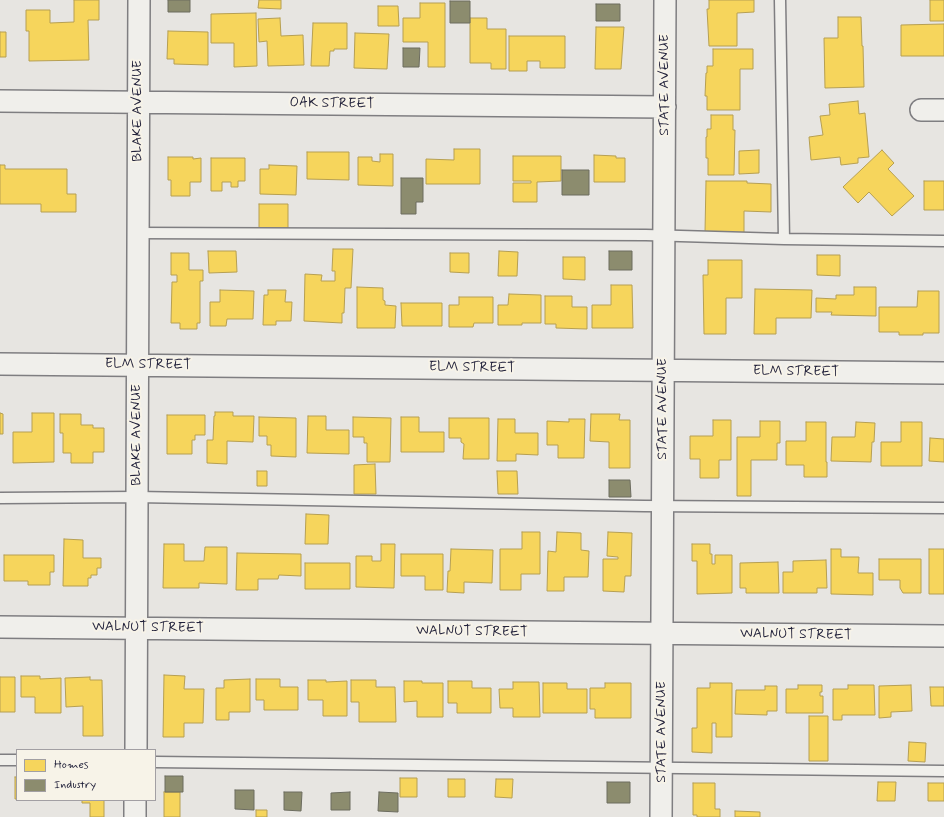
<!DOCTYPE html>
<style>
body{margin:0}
#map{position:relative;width:944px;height:817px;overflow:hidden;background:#e7e5e1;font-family:Mynerve,sans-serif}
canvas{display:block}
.legend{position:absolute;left:16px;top:749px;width:140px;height:52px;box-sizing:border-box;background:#f7f3e8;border:1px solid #a29fa3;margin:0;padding:5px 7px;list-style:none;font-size:12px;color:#22223b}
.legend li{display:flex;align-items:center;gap:8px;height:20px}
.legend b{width:20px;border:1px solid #a29fa3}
</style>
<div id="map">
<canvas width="944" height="817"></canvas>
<ul class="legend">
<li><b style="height:11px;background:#f6d55c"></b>Homes</li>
<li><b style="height:11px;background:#8c8c6e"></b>Industry</li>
</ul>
</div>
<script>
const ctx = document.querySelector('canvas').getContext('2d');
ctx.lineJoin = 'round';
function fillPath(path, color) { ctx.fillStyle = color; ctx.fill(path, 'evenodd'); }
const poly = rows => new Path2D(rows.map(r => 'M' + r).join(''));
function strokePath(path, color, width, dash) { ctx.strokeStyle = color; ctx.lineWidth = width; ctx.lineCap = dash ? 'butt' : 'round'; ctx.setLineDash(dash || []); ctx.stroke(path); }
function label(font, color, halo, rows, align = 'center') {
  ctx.font = font + ' Mynerve,sans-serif'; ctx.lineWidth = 4; ctx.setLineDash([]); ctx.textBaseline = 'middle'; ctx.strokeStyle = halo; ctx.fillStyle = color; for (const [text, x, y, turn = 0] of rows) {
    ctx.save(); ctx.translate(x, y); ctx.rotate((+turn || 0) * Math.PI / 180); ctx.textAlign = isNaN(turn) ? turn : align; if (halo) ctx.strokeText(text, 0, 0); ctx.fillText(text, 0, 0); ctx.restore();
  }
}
const homes = poly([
 [74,0,99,0,99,20,88,20,89,60,29,61,29,31,26,31,26,10,50,10,50,23,74,22,74,0],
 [259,0,281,0,281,9,258,8,259,0],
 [709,0,754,0,754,12,737,13,737,46,709,46,707,9,709,9,709,0],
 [930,0,944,0,944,21,930,21,930,0],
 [420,3,445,3,445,67,428,67,428,42,403,42,403,18,420,18,420,3],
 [378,6,398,6,399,26,378,26,378,6],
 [256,13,257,66,234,67,234,43,211,43,211,14,256,13],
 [838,17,861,17,862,46,863,46,864,87,825,88,824,38,838,38,838,17],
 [280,18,281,36,303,35,304,65,268,66,267,41,259,42,258,19,280,18],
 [470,18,487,18,487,29,506,29,506,69,491,69,491,63,470,63,470,18],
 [313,23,347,23,347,49,334,49,334,51,330,51,329,66,311,66,313,23],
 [944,24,944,56,901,56,901,25,944,24],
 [596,27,624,27,621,69,595,69,596,27],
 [168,31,208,32,208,65,174,64,174,59,167,59,168,31],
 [0,32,6,32,6,57,0,57,0,32],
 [355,33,389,34,387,69,354,68,355,33],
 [509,36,565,36,565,68,540,68,540,61,527,61,527,71,509,71,509,36],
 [713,49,753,49,753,69,740,69,740,110,707,110,707,96,705,96,706,73,707,73,707,66,713,66,713,49],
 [858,101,859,114,865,113,869,157,858,158,858,163,841,165,840,157,811,160,809,137,823,135,820,116,830,115,829,104,858,101],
 [711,115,733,115,733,130,735,130,734,175,708,175,708,158,706,158,706,137,707,137,707,129,711,129,711,115],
 [454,149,480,149,480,184,426,184,426,159,454,160,454,149],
 [759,150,759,173,739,174,739,151,759,150],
 [882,150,894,163,888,169,914,196,892,216,869,192,858,203,843,187,882,150],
 [307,152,349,152,349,180,307,179,307,152],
 [380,154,393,154,393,186,358,185,358,157,372,157,372,161,380,162,380,154],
 [594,155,616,156,616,158,625,158,625,182,594,182,594,155],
 [513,156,561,156,561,181,537,182,537,202,513,202,513,183,531,183,531,181,513,181,513,156],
 [168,157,193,157,193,159,201,158,201,182,190,182,190,196,171,196,171,180,168,180,168,157],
 [211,158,245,158,245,181,238,181,238,187,231,187,231,182,222,182,222,191,211,191,211,158],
 [0,165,5,165,5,169,67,169,67,194,76,194,76,212,41,212,41,204,0,204,0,165],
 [269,165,297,166,296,195,260,194,260,169,269,169,269,165],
 [706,181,747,181,747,183,771,184,771,212,744,211,744,233,705,232,706,181],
 [924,181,944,181,944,210,924,210,924,181],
 [259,204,288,204,288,228,259,228,259,204],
 [333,249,353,249,351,288,345,288,344,313,342,313,342,323,304,321,305,274,322,275,321,281,335,281,335,271,332,271,333,249],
 [208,251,236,251,237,272,209,273,208,251],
 [499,251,518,252,517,276,498,276,499,251],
 [171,253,189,253,189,270,203,270,203,281,200,281,200,323,197,323,197,329,180,329,180,323,171,323,172,282,177,282,177,275,171,275,171,253],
 [450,253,469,253,469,273,450,272,450,253],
 [817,255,840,255,840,276,817,275,817,255],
 [563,257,585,257,585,280,563,279,563,257],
 [708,260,742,260,742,298,726,298,726,334,704,334,703,275,708,275,708,260],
 [611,285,632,285,633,328,592,328,592,305,611,305,611,285],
 [357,287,383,288,383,300,385,301,385,305,396,306,395,328,357,328,357,287],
 [854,287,876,287,876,316,831,315,832,312,816,312,816,298,836,299,836,295,854,295,854,287],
 [755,289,812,290,811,318,776,318,776,334,754,334,755,289],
 [220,290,254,291,253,319,227,319,226,326,210,326,210,302,220,302,220,290],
 [268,290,286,290,285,302,292,302,291,321,276,321,276,325,263,325,264,295,268,295,268,290],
 [918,291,939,291,939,333,923,333,923,335,899,335,899,332,879,332,879,307,917,307,918,291],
 [509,294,541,295,541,323,522,323,522,325,498,325,498,305,508,305,509,294],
 [545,296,572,296,572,307,587,307,587,329,556,328,556,324,545,324,545,296],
 [459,297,493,297,493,323,474,323,473,327,449,327,449,305,459,305,459,297],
 [401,303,442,303,442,326,402,326,401,303],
 [215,412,233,412,233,416,254,416,253,442,227,441,227,464,207,463,207,440,213,440,214,416,215,416,215,412],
 [0,413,3,414,3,434,0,434,0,413],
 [32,413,54,413,54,462,13,463,13,432,32,432,32,413],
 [60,414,81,414,81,425,93,425,93,428,104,428,104,452,93,452,93,463,71,463,71,453,63,453,63,433,60,433,60,414],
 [591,414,620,414,619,420,630,420,630,468,609,468,609,442,590,441,591,414],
 [167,415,205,415,205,435,195,435,195,440,192,440,192,454,167,454,167,415],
 [308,416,326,416,326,430,349,430,349,454,307,453,308,416],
 [259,417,296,418,296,457,271,456,271,445,267,445,267,436,259,436,259,417],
 [353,417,391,418,390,462,367,462,367,443,364,443,364,437,353,437,353,417],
 [401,417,419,417,419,432,444,432,444,452,401,452,401,417],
 [449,418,489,418,489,459,463,459,464,444,461,442,461,438,449,438,449,418],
 [498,419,515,419,515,433,538,433,538,455,516,454,516,461,497,461,498,419],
 [569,419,585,419,584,458,558,458,558,445,547,445,547,421,569,422,569,419],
 [713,420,731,420,731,460,719,460,719,478,700,478,700,459,690,459,690,436,713,436,713,420],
 [760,421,780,421,780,443,777,443,777,460,751,460,751,496,737,496,737,437,760,437,760,421],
 [806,422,826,422,826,462,827,462,827,477,804,477,804,465,786,465,786,441,806,441,806,422],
 [856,422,875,423,874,442,872,442,871,462,831,461,832,437,855,437,856,422],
 [901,422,922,422,922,466,881,466,881,442,901,442,901,422],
 [930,438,944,439,944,462,929,461,930,438],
 [375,464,376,494,354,494,354,465,375,464],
 [257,471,267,471,267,486,257,486,257,471],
 [497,471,517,471,518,494,498,494,497,471],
 [306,514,329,515,328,544,305,544,306,514],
 [522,532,540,532,540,574,521,574,521,590,500,590,500,549,522,549,522,532],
 [557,532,581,533,581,550,589,551,588,577,564,577,564,591,547,591,548,551,556,552,557,532],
 [608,532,632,533,631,576,625,576,624,592,603,591,603,559,618,559,618,557,607,556,608,532],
 [64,539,83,540,83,558,101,558,101,568,97,568,97,575,91,575,91,578,88,578,88,586,63,586,64,539],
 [164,544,184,544,184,561,204,561,205,547,227,547,227,584,199,583,199,588,163,588,164,544],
 [381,544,395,544,394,588,356,587,356,556,372,556,372,561,381,561,381,544],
 [692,544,710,544,710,554,712,554,712,564,715,564,715,555,732,555,732,593,697,594,697,561,692,561,692,544],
 [451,549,493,550,492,583,464,582,464,593,447,592,448,571,450,571,451,549],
 [831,549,841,549,841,557,859,557,858,573,873,573,873,595,831,594,831,549],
 [929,549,944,549,944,594,929,594,929,549],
 [237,553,301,554,301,576,279,575,278,579,258,579,258,590,236,590,237,553],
 [401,554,443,554,443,590,425,590,425,576,401,576,401,554],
 [4,555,54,555,54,572,50,572,50,585,28,585,28,581,4,581,4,555],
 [879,559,921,559,921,593,903,593,900,588,900,580,879,580,879,559],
 [826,560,827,588,817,588,817,593,783,593,783,572,793,572,793,561,826,560],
 [778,562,779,593,746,593,746,588,740,588,740,563,778,562],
 [305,563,350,563,350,589,305,589,305,563],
 [164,675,185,676,184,689,204,689,203,723,184,723,184,737,163,737,164,675],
 [21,676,40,676,40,679,61,678,61,713,35,713,35,697,21,697,21,676],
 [0,677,15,677,15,712,0,712,0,677],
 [90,677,90,680,102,680,103,736,83,736,83,706,66,707,65,678,90,677],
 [250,679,250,712,229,712,229,720,216,720,216,688,224,688,224,680,250,679],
 [256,679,280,679,280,687,298,687,298,710,264,710,264,700,256,700,256,679],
 [308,680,326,680,326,682,347,681,347,716,323,716,323,700,308,700,308,680],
 [351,680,376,680,376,687,395,687,396,722,359,722,359,702,351,702,351,680],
 [404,681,422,681,422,683,443,683,443,717,417,717,417,701,404,702,404,681],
 [448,681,472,681,472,688,491,688,491,713,457,713,457,703,448,703,448,681],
 [513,682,539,682,540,717,513,717,513,708,500,708,499,689,513,689,513,682],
 [543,683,567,683,567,689,587,689,587,713,543,713,543,683],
 [605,683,631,683,631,718,595,718,595,709,590,709,590,688,605,688,605,683],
 [710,683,732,683,732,737,716,737,716,723,712,723,712,753,692,752,692,728,697,728,697,688,710,688,710,683],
 [798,685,822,685,822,692,820,692,820,696,823,696,823,713,786,713,786,689,798,689,798,685],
 [848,685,874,685,875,715,842,715,842,720,833,720,833,689,848,689,848,685],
 [911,685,912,711,891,712,891,717,879,718,879,686,911,685],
 [765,686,777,686,777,711,767,711,767,715,735,714,736,690,765,690,765,686],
 [930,687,944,687,944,706,931,706,930,687],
 [809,716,828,716,828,761,809,761,809,716],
 [909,742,926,743,925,762,908,761,909,742],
 [15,777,17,777,17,799,15,799,15,777],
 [400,778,417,778,417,797,400,797,400,778],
 [448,779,465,779,465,797,448,797,448,779],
 [496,779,513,779,512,798,495,797,496,779],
 [878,782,896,782,895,801,877,801,878,782],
 [693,783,715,783,715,809,720,809,720,817,697,817,697,815,693,815,693,783],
 [928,783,944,783,944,801,928,801,928,783],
 [164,792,180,792,180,817,164,817,164,792],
 [82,800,104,800,104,817,90,817,90,803,82,803,82,800],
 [256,810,267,810,267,817,256,817,256,810],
 [735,811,760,812,760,817,735,817,735,811]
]);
const industry = poly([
 [168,0,190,0,190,12,168,12,168,0],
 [450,1,470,1,470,23,450,23,450,1],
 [596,4,620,4,620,21,596,21,596,4],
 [403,48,420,48,419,67,403,67,403,48],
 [562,170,589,170,589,195,562,195,562,170],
 [401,178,423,178,423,202,416,202,416,214,401,214,401,178],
 [609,251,632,251,632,270,609,270,609,251],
 [609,480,630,480,631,497,609,497,609,480],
 [165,776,183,776,183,792,165,792,165,776],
 [607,782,630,782,630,803,607,803,607,782],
 [235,790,254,790,254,810,235,809,235,790],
 [284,792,302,792,301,811,284,810,284,792],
 [350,792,350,810,331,810,331,793,350,792],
 [379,792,398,793,398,812,378,811,379,792]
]);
const service = poly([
 [780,0,784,239],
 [138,233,646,235,784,239,944,241],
 [0,498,137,497,644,506,944,508],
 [0,760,17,760],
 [155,762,944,771]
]);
const minor = poly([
 [0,101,665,107],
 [921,110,944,110],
 [0,364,944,373],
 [0,627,944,636],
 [136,750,139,0],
 [135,817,135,800],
 [661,817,665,0]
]);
const streetNames = [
 ["STATE AVENUE",665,85,-90],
 ["OAK STREET",332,104,1],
 ["BLAKE AVENUE",138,111,-90],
 ["ELM STREET",148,365,1],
 ["ELM STREET",472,368,1],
 ["ELM STREET",796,372,1],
 ["STATE AVENUE",663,409,-90],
 ["BLAKE AVENUE",137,435,-90],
 ["WALNUT STREET",148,628,1],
 ["WALNUT STREET",472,632,1],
 ["WALNUT STREET",796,635,1],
 ["STATE AVENUE",662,732,-90]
];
fillPath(homes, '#f6d55c');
strokePath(homes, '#b69f52', 1);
fillPath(industry, '#8c8c6e');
strokePath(industry, '#6c6c5f', 1);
strokePath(service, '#7f7e81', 13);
strokePath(minor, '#7f7e81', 24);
strokePath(service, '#f0efeb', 10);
strokePath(minor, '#f0efeb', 21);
label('14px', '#22223b', '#f7f3e8', streetNames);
</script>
